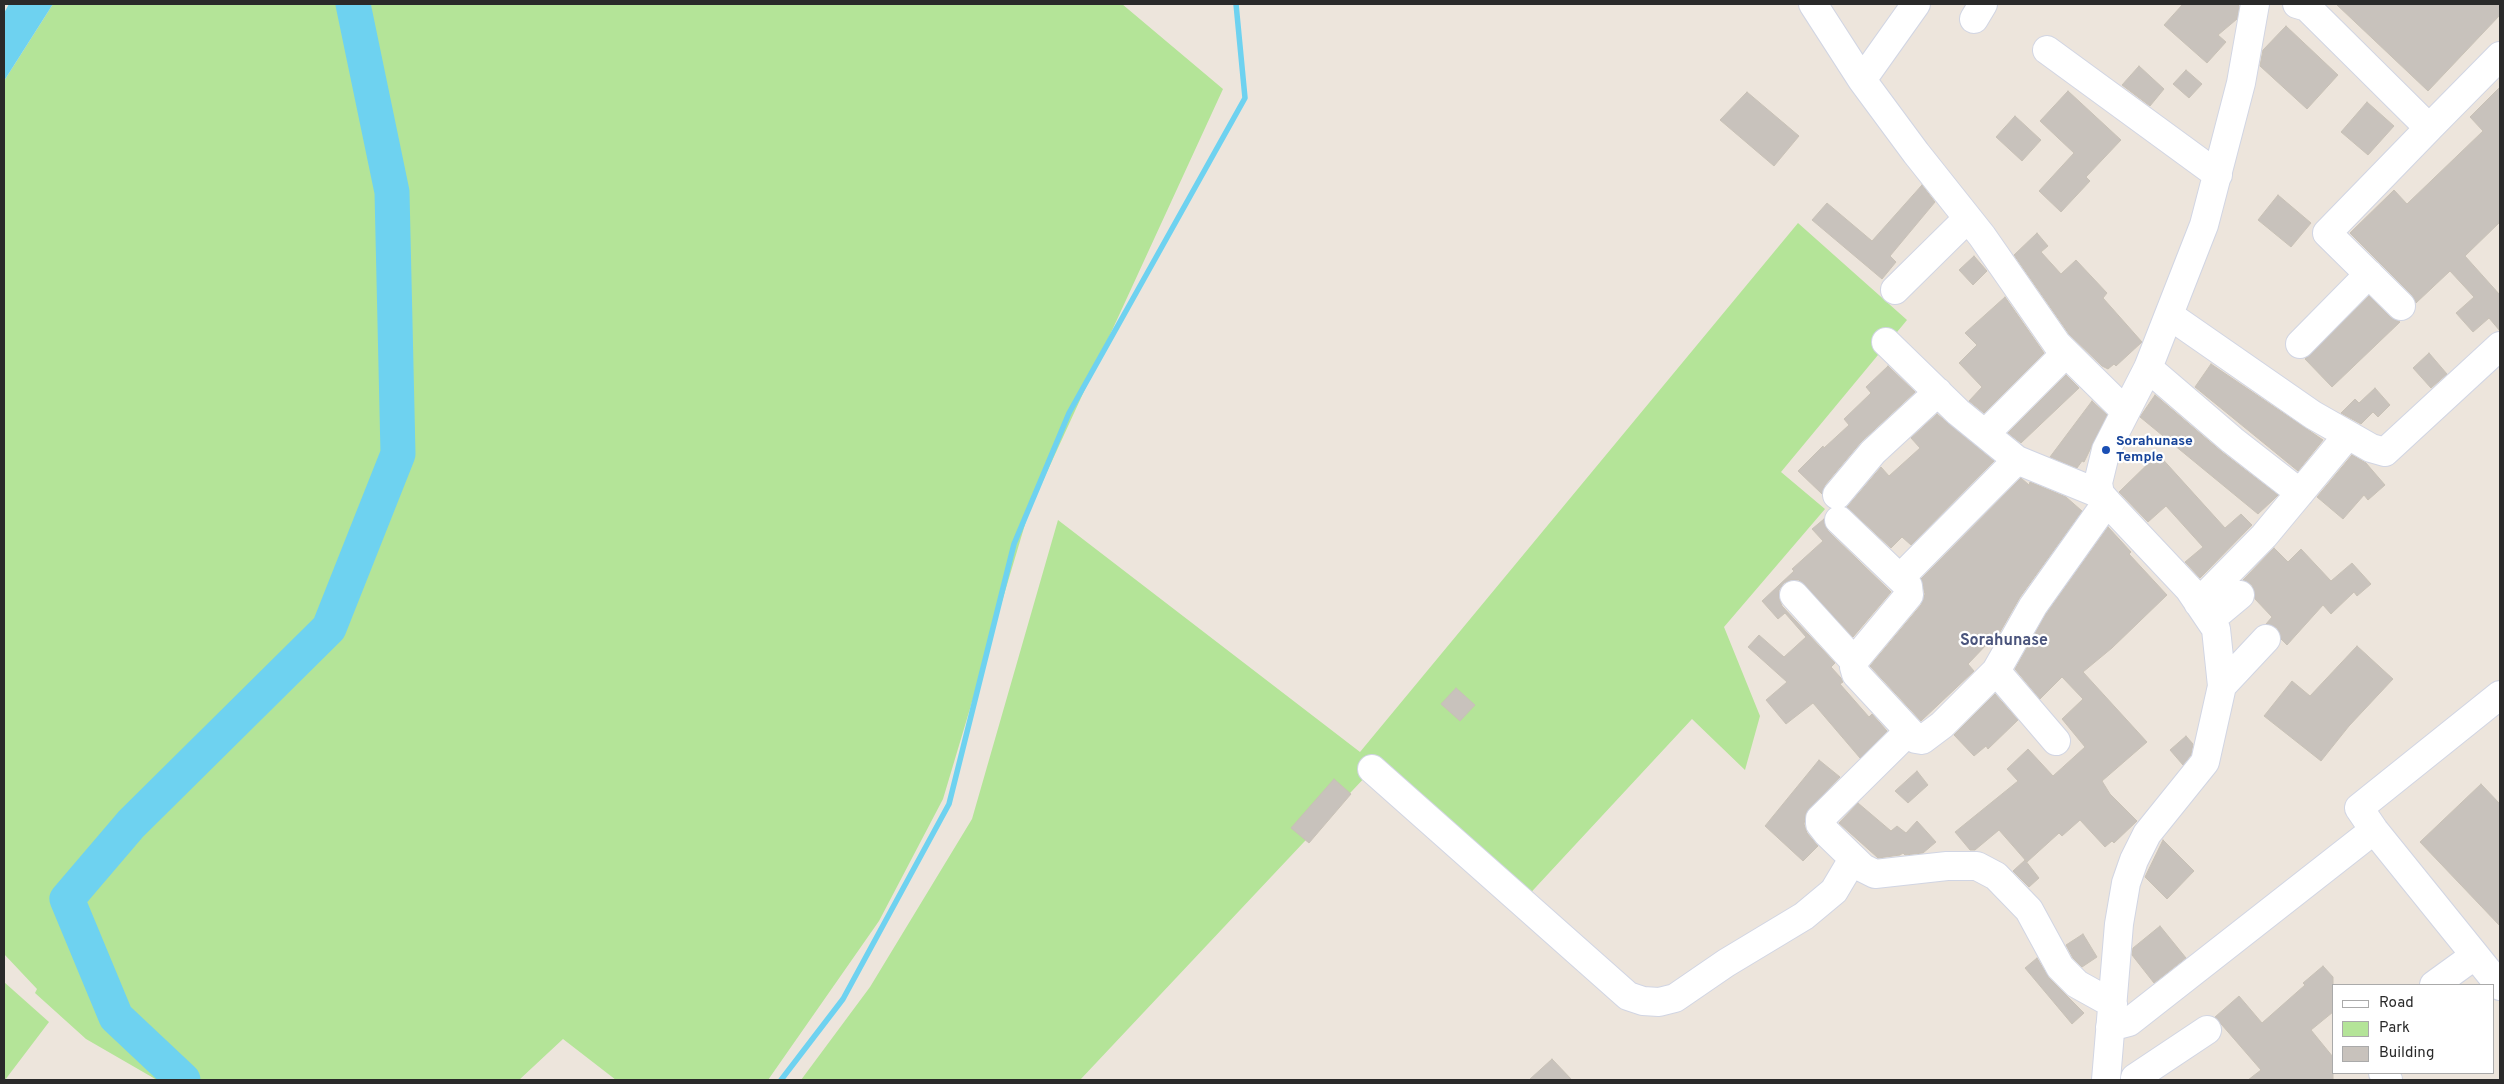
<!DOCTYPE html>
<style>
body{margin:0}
#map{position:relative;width:2504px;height:1084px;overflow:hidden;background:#ede5dc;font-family:Overpass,sans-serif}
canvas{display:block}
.frame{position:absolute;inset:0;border:5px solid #2a2a2a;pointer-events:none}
.legend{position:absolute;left:2332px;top:984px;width:162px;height:90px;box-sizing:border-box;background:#fff;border:1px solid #aaa;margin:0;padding:6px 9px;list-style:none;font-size:15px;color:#2a2a2a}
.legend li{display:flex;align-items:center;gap:10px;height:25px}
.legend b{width:25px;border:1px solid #aaa}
</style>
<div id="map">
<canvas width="2504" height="1084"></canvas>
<div class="frame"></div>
<ul class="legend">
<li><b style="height:6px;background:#fff"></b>Road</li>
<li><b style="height:14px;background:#b4e498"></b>Park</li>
<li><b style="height:14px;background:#c8c2bc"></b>Building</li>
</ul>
</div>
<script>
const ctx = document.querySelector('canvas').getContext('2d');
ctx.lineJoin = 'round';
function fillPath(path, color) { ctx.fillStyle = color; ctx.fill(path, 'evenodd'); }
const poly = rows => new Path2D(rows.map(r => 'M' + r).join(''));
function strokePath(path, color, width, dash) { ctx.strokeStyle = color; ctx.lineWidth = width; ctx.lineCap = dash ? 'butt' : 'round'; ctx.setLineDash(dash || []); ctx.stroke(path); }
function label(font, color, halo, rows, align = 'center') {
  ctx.font = font + ' Overpass,sans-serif'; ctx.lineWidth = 4.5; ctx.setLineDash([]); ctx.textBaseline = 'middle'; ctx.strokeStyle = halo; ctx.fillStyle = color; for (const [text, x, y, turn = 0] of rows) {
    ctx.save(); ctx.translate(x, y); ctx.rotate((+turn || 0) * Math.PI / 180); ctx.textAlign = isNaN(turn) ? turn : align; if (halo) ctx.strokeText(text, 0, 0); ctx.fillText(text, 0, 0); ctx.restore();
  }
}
const green = poly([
 [53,4,1122,4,1223,89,1029,511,943,799,879,921,768,1080,616,1080,563,1039,519,1080,157,1080,86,1039,35,993,37,989,4,954,4,81],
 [1798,223,1907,320,1781,472,1825,509,1724,627,1760,716,1745,770,1692,719,1523,901,1368,774,1080,1080,801,1080,870,987,972,819,1058,520,1360,752],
 [4,982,49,1022,5,1080,4,1080]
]);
const water = poly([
 [9,4,53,4,4,81,4,13]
]);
const stream = poly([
 [781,1080,843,999,949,804,1014,544,1069,413,1245,98,1236,4]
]);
const river = poly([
 [183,1080,116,1017,67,899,131,824,329,628,398,454,392,192,353,4]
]);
const building = poly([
 [2183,4,2237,4,2239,6,2237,19,2218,35,2226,42,2207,63,2164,25,2183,4],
 [2336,4,2500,4,2500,15,2428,91,2336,4],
 [2286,26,2338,75,2307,109,2260,66,2263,50,2286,26],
 [2139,66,2164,89,2150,106,2122,85,2139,66],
 [2186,70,2202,84,2189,98,2173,84,2186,70],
 [2500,87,2500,222,2465,256,2500,295,2500,331,2489,318,2473,332,2456,313,2474,297,2450,271,2416,303,2412,295,2350,233,2394,190,2407,204,2483,131,2470,117,2500,87],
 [2068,91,2121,140,2086,177,2090,181,2061,212,2039,191,2074,153,2040,121,2068,91],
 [1747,92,1799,136,1774,166,1720,120,1747,92],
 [2367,102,2394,126,2368,155,2341,132,2367,102],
 [2015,116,2041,140,2022,161,1996,137,2015,116],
 [1922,185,1935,202,1890,256,1896,262,1882,279,1812,220,1827,203,1872,241,1922,185],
 [2278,195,2311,223,2291,247,2258,220,2278,195],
 [2037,233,2048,246,2041,252,2061,274,2076,260,2107,293,2103,298,2142,342,2116,366,2114,364,2108,369,2102,366,2069,334,2014,255,2037,233],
 [1974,256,1987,271,1973,285,1959,270,1974,256],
 [2369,296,2390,317,2400,322,2332,387,2305,359,2369,296],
 [2005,297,2044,353,1984,413,1969,401,1982,387,1959,363,1977,345,1965,333,2005,297],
 [2429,353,2447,374,2431,388,2413,368,2429,353],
 [2211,364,2323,440,2298,471,2195,387,2211,364],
 [1888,366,1915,392,1861,442,1825,485,1822,494,1798,471,1823,446,1824,448,1849,425,1844,419,1871,393,1866,387,1888,366],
 [2066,375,2079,388,2021,443,2008,433,2066,375],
 [2375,388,2390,405,2378,417,2373,412,2361,424,2341,413,2355,399,2359,403,2375,388],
 [2155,395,2222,452,2278,495,2273,500,2258,514,2140,417,2155,395],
 [2092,401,2107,415,2084,462,2082,461,2077,468,2050,457,2092,401],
 [1937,414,1994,461,1911,545,1902,537,1891,548,1847,507,1881,467,1889,476,1920,448,1911,438,1937,414],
 [2158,454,2225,528,2241,514,2252,525,2200,578,2185,562,2203,547,2166,506,2148,522,2119,492,2158,454],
 [2352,455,2366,463,2385,485,2368,500,2364,495,2343,519,2317,497,2352,455],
 [2021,478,2029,485,2030,482,2066,497,2082,511,2020,597,1992,646,1989,642,1968,664,1974,671,1921,721,1870,666,1921,605,1925,594,1921,579,2021,478],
 [1824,519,1828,531,1891,592,1853,637,1799,580,1791,580,1784,583,1779,590,1779,598,1782,606,1835,663,1831,667,1841,678,1843,682,1840,684,1869,717,1872,714,1887,731,1860,758,1813,703,1786,724,1766,700,1787,682,1748,647,1759,635,1784,657,1806,637,1785,613,1778,619,1762,601,1794,571,1792,569,1823,541,1812,529,1824,519],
 [2108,527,2131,552,2129,554,2167,595,2112,648,2083,672,2147,742,2102,781,2110,794,2137,821,2114,843,2112,841,2105,847,2080,820,2062,836,2059,833,2027,862,1999,830,1975,850,1970,850,1955,832,2018,781,2007,769,2028,749,2053,776,2085,747,2062,719,2083,699,2062,677,2040,699,2015,669,2046,614,2108,527],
 [2274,548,2288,562,2301,549,2331,581,2352,563,2371,584,2357,596,2354,592,2331,614,2323,605,2287,645,2281,639,2277,628,2266,624,2272,617,2255,599,2252,585,2243,580,2274,548],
 [2357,646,2393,679,2349,726,2321,761,2264,716,2292,681,2310,696,2357,646],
 [1456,688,1475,705,1460,721,1441,704,1456,688],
 [1995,694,2018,720,1988,749,1986,746,1974,756,1954,735,1995,694],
 [2186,736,2193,744,2191,755,2183,765,2170,750,2186,736],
 [1819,760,1840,777,1806,813,1804,824,1807,833,1818,846,1803,861,1765,826,1819,760],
 [1917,771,1928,785,1908,803,1895,791,1917,771],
 [1334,779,1351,794,1309,843,1291,828,1334,779],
 [2481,784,2500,804,2500,926,2420,842,2481,784],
 [1858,803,1891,831,1897,826,1906,833,1917,821,1936,842,1923,853,1905,855,1903,853,1900,855,1878,858,1839,823,1858,803],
 [2163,840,2194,871,2167,899,2145,877,2163,840],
 [2025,860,2039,878,2029,887,2013,871,2025,860],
 [2160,926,2186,958,2154,983,2132,955,2133,948,2160,926],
 [2083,934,2097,957,2082,967,2073,958,2066,945,2083,934],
 [2037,958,2049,978,2084,1013,2072,1024,2025,968,2037,958],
 [2323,966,2333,977,2333,1012,2311,1030,2333,1057,2333,1080,2248,1080,2261,1070,2215,1017,2239,996,2262,1023,2305,985,2303,983,2323,966],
 [1552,1059,1572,1080,1529,1080,1552,1059]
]);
const minor = poly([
 [1813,4,1862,80,1916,153,1982,236,2057,344,2125,411],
 [2297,4,2307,7,2429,128,2327,233,2401,306],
 [1974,19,1983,4],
 [2047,50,2218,175],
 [1862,80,1916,4],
 [2429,128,2500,56],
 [1895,290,1967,219],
 [2169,315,2313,415,2371,448,2385,452,2500,346],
 [1886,342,1958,412,2017,460,2100,494],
 [2300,344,2369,274],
 [2148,368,2232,440,2300,493],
 [1986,433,2066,353],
 [1837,495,1873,452,1938,392],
 [1839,520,1908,586,1909,595,1854,661,1854,667,1856,674,1909,731,1916,739,1922,740,1942,725,1996,671,2033,606,2107,502],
 [1909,569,2017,460],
 [1794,595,1854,661],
 [2198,603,2264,536,2348,435],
 [2210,620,2240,595],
 [1996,671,2056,741],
 [2222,686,2266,639],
 [2500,695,2359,808,2374,830,2500,986],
 [1909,731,1820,819,1820,824,1827,833,1863,868,1875,874,1947,866,1977,866,1996,876,2029,910,2060,967,2077,984,2113,1004],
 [1372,769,1628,996,1643,1001,1659,1002,1675,998,1726,963,1804,916,1834,891,1853,859],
 [2434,985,2474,956],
 [2110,1027,2129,1022,2374,830],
 [2383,1073,2388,1080],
 [2135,1078,2207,1030],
 [2106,1080,2119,924,2126,883,2134,860,2147,834,2205,762,2222,686,2216,629,2189,589,2107,502,2100,494,2098,483,2106,450,2148,368,2204,225,2241,83,2255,4]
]);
const markers = [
 [2106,450,5,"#1a4fb4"]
];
const transitNames = [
 ["Sorahunase",2116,442],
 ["Temple",2116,458]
];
const quarterNames = [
 ["Sorahunase",2004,642]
];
fillPath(green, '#b4e498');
fillPath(water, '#6ed2f0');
strokePath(stream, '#6ed2f0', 5.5);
strokePath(river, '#6ed2f0', 35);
fillPath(building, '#c8c2bc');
strokePath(building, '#c8c1b6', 1);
strokePath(minor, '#d1d5e3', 30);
strokePath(minor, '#fff', 28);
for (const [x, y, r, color] of markers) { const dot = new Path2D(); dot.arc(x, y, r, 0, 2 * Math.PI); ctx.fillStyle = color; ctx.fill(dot); strokePath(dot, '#fff', 2); }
label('bold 14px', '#164399', '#fff', transitNames, 'left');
label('bold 16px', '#4a547c', '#fff', quarterNames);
</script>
